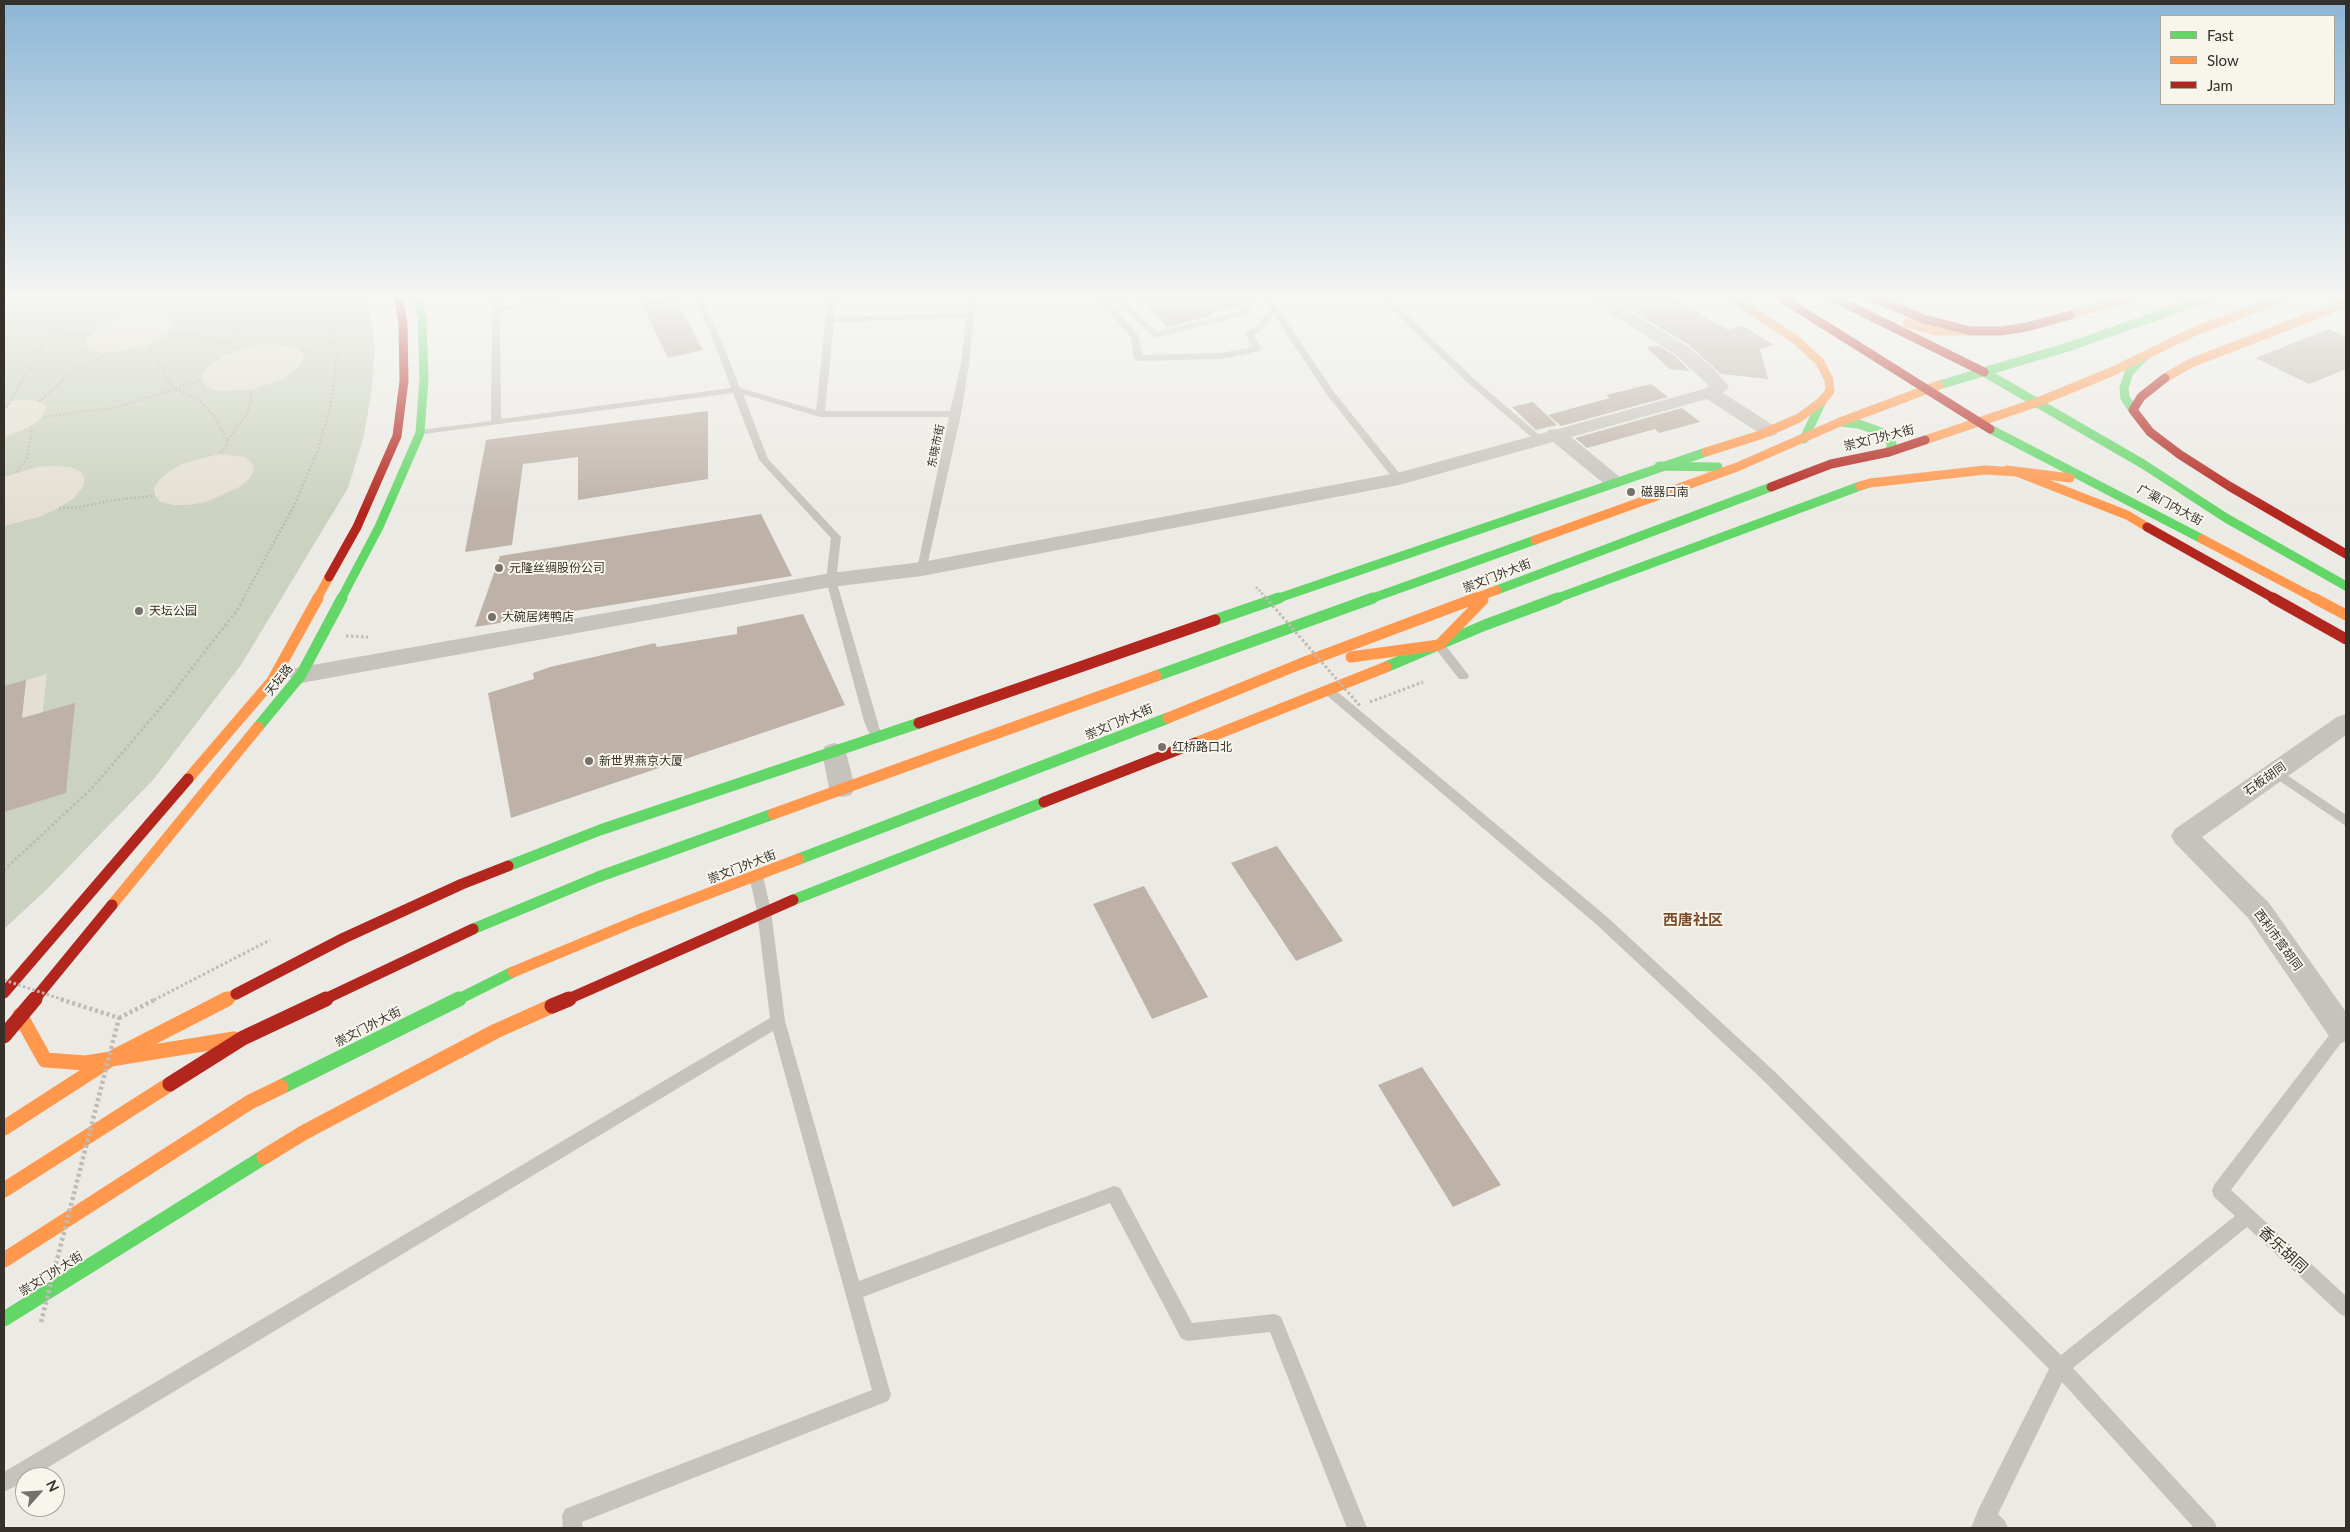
<!DOCTYPE html>
<meta charset="utf-8">
<style>
body{margin:0}
#map{position:relative;width:2350px;height:1532px;overflow:hidden;background:#eceae4;font-family:Lato,sans-serif}
canvas{display:block}
.frame{position:absolute;inset:0;border:5px solid #36302b;pointer-events:none}
.legend{position:absolute;left:2160px;top:15px;width:175px;height:90px;box-sizing:border-box;background:#f8f5ec;border:1px solid #aaa69f;margin:0;padding:6px 9px;list-style:none;font-size:15px;color:#36302b}
.legend li{display:flex;align-items:center;gap:10px;height:25px}
.legend b{width:25px;border:1px solid #aaa69f}
.north{position:absolute;left:15px;top:1467px;width:50px;height:50px;box-sizing:border-box;background:#f8f5ec;border:1px solid #aaa69f;border-radius:50%;rotate:64deg;font-size:14px;font-weight:700;line-height:20px;text-align:center;color:#36302b}
.north::after{content:'';display:block;margin:auto;width:18px;height:22px;background:#76716c;clip-path:polygon(50% 0,100% 100%,50% 72%,0 100%)}
</style>
<div id="map">
<canvas width="2350" height="1532"></canvas>
<div class="frame"></div>
<ul class="legend">
<li><b style="height:6px;background:#63d668"></b>Fast</li>
<li><b style="height:6px;background:#ff974d"></b>Slow</li>
<li><b style="height:6px;background:#b3261e"></b>Jam</li>
</ul>
<div class="north">N</div>
</div>
<script>
const ctx = document.querySelector('canvas').getContext('2d');
ctx.lineJoin = 'round';
function fillPath(path, color) { ctx.fillStyle = color; ctx.fill(path, 'evenodd'); }
const poly = rows => new Path2D(rows.map(r => 'M' + r).join(''));
function strokePath(path, color, width, dash) { ctx.strokeStyle = color; ctx.lineWidth = width; ctx.lineCap = dash ? 'butt' : 'round'; ctx.setLineDash(dash || []); ctx.stroke(path); }
function label(font, color, halo, rows, align = 'center') {
  ctx.font = font + ' Lato,"Noto Sans SC",sans-serif'; ctx.lineWidth = 4; ctx.setLineDash([]); ctx.textBaseline = 'middle'; ctx.strokeStyle = halo; ctx.fillStyle = color; for (const [text, x, y, turn = 0] of rows) {
    ctx.save(); ctx.translate(x, y); ctx.rotate((+turn || 0) * Math.PI / 180); ctx.textAlign = isNaN(turn) ? turn : align; if (halo) ctx.strokeText(text, 0, 0); ctx.fillText(text, 0, 0); ctx.restore();
  }
}
const green = poly([
 [4,297,368,297,375,348,371,396,363,439,348,488,241,665,153,780,47,889,4,929]
]);
const plaza = poly([
 [156,315,171,319,173,323,172,328,160,340,148,345,109,353,98,352,90,350,86,346,86,340,90,334,108,323,133,316],
 [270,344,295,347,302,351,304,358,301,365,282,380,250,390,218,391,207,387,202,380,203,374,207,368,226,355,254,346],
 [29,400,40,402,46,406,43,417,30,427,4,437,4,411,10,401],
 [219,454,245,457,252,463,254,471,249,479,238,488,206,502,188,505,173,505,161,502,155,496,154,488,160,479,171,470,185,463],
 [55,466,70,467,81,472,85,479,82,488,74,498,59,508,39,517,4,526,4,477,37,467],
 [47,674,34,789,4,798,4,779,15,775,26,680]
]);
const building = poly([
 [668,297,675,297,703,350,668,358,641,303],
 [1137,297,1245,297,1245,300,1243,305,1211,313,1213,315,1168,327],
 [1608,297,1671,297,1728,330,1742,325,1774,345,1760,349,1768,379,1721,374,1688,344],
 [2329,329,2346,337,2346,369,2309,384,2256,358],
 [1659,346,1674,355,1690,371,1670,369,1646,347],
 [1651,384,1668,397,1561,426,1548,415,1610,398,1606,395],
 [1533,402,1557,425,1536,430,1512,407],
 [1682,408,1700,422,1659,433,1655,429,1587,448,1575,438],
 [708,411,708,479,578,500,578,457,523,464,512,545,465,552,486,440],
 [761,514,792,576,475,627,500,556],
 [803,614,845,705,511,818,488,693,534,679,533,673,550,667,655,643,657,647,737,634,737,627],
 [26,680,22,718,75,703,66,793,4,812,4,686],
 [1277,846,1343,941,1296,961,1231,863],
 [1144,886,1208,997,1152,1019,1093,904],
 [1422,1067,1501,1185,1453,1207,1378,1085]
]);
const pathFar2 = poly([
 [156,315,168,297],
 [168,334,183,333,226,343,239,350],
 [48,337,90,334],
 [226,343,238,333,248,316,251,297],
 [148,345,173,388,199,400,214,416,227,440,227,445,219,454],
 [302,351,335,342],
 [39,402,71,372,109,353],
 [4,411,48,337,53,297],
 [43,417,119,407,202,380],
 [228,440,247,413,251,401,250,390],
 [17,472,27,458,32,432,30,427],
 [59,508,81,507,114,500,155,496],
 [243,599,294,506,318,450,332,400,337,354,328,297]
]);
const pathFar1 = poly([
 [346,636,368,637],
 [1370,702,1423,682],
 [4,870,91,789,164,704,238,609,244,598],
 [154,1000,270,940]
]);
const path = poly([
 [119,1018,156,999]
]);
const lane = poly([
 [494,297,502,297,501,307,552,297,571,297,500,312,501,419,731,388,709,329,692,297,700,297,717,329,740,388,816,410,828,297,836,297,834,317,966,313,968,297,976,297,969,364,961,414,926,571,922,572,917,569,949,417,820,417,743,394,768,459,841,537,836,580,882,737,880,740,872,740,864,721,826,580,831,538,759,460,733,393,417,435,415,433,420,430,491,421,492,310,494,297],
 [966,318,961,364,950,411,825,411,834,322,966,318],
 [1095,297,1104,297,1138,335,1142,355,1221,353,1252,347,1245,334,1257,325,1270,309,1262,297,1270,297,1334,392,1404,479,1399,482,1395,481,1328,396,1274,315,1263,329,1254,335,1261,349,1260,351,1221,359,1138,361,1134,358,1131,337,1095,297],
 [1110,297,1119,297,1157,332,1243,310,1247,301,1254,303,1249,314,1155,338,1110,297],
 [1379,297,1388,297,1474,379,1542,437,1542,441,1536,441,1468,383,1379,297],
 [1439,641,1443,642,1467,673,1469,676,1467,679,1459,679,1435,648,1433,645,1435,642,1439,641],
 [1329,687,1333,688,1606,916,1774,1071,2061,1355,2235,1216,2214,1197,2212,1191,2214,1185,2337,1025,2342,1024,2346,1025,2346,1039,2344,1039,2231,1190,2346,1296,2346,1317,2340,1314,2247,1227,2073,1368,2214,1521,2217,1528,2194,1528,2062,1382,1998,1514,2005,1521,2008,1528,1971,1528,1979,1508,2049,1369,1764,1081,1596,924,1325,694,1323,691,1329,687],
 [2275,767,2346,815,2346,826,2271,775,2269,772,2271,769,2275,767],
 [756,871,761,872,763,876,771,911,785,1021,859,1281,1114,1186,1120,1188,1192,1323,1275,1314,1281,1317,1367,1528,1347,1528,1270,1332,1187,1341,1181,1338,1110,1203,863,1297,891,1395,888,1401,582,1522,583,1528,563,1528,562,1516,565,1509,872,1390,773,1031,32,1477,25,1477,25,1481,4,1492,4,1472,770,1018,757,911,749,876,751,872,756,871]
]);
const street = poly([
 [1584,297,1604,297,1687,346,1712,367,1726,383,1729,387,1723,393,1776,427,1778,431,1776,435,1769,437,1762,435,1707,399,1571,437,1621,478,1624,482,1621,486,1614,488,1607,486,1553,442,1399,485,922,576,831,587,301,683,293,681,289,675,293,669,301,667,831,573,922,562,1397,473,1547,432,1548,430,1558,429,1704,389,1709,386,1675,354,1584,297],
 [2346,714,2346,735,2202,837,2269,903,2346,1012,2346,1041,2342,1043,2331,1039,2249,919,2175,843,2171,836,2175,829,2337,717,2346,714],
 [834,743,843,746,846,752,855,788,851,795,842,797,833,795,829,788,822,752,825,746,834,743]
]);
const fastFar2 = poly([
 [1984,372,2143,464,2226,518,2346,586],
 [1939,385,2068,347,2210,297],
 [2133,410,2125,398,2124,388,2129,372,2145,356],
 [1840,422,1859,424,1883,433,1892,444,1889,452],
 [1990,429,2202,539],
 [1804,439,1822,401],
 [1659,466,1718,467],
 [1497,590,1771,487],
 [341,599,379,527,420,433,424,379,422,318,417,297],
 [1276,599,1706,452],
 [1370,599,1535,540],
 [1555,599,1860,486]
]);
const fastFar1 = poly([
 [1215,620,1279,598],
 [1386,667,1485,625,1558,598],
 [1156,676,1373,598],
 [258,727,301,675,342,598],
 [799,859,1168,718],
 [508,866,600,830,919,723],
 [793,900,1044,802],
 [473,929,598,877,773,814],
 [457,1000,513,972]
]);
const fast = poly([
 [281,1087,459,999],
 [4,1319,264,1157]
]);
const slowFar2 = poly([
 [2070,315,2131,297],
 [1907,323,1935,331,1971,331],
 [2165,378,2191,363,2346,303],
 [1925,440,2038,402,2111,372,2193,332,2285,297],
 [1706,452,1760,435,1799,418,1822,401,1830,391,1829,380,1820,362,1796,340,1731,297],
 [2007,470,2070,478],
 [1860,486,1870,483,1985,470,2017,472,2127,515,2147,527],
 [2202,539,2316,599],
 [1535,540,1737,467,1840,422,1939,385],
 [317,599,329,577],
 [1472,599,1497,590]
]);
const slowFar1 = poly([
 [2314,598,2346,615],
 [1351,657,1439,645,1483,600],
 [1168,718,1300,664,1476,598],
 [1195,743,1386,667],
 [188,779,272,681,318,598],
 [773,814,1156,676],
 [112,905,258,727],
 [513,972,636,921,799,859],
 [225,1000,236,994]
]);
const slow = poly([
 [20,1015,45,1060,86,1063,234,1039],
 [4,1128,114,1057,227,999],
 [264,1157,303,1133,496,1031,552,1006],
 [4,1190,170,1084],
 [4,1260,250,1102,281,1087]
]);
const jamFar2 = poly([
 [1780,297,1990,429],
 [1832,297,1984,372],
 [1872,297,1924,319,1971,331,2001,331,2027,327,2070,315],
 [2165,378,2141,397,2133,410,2150,432,2179,454,2229,486,2346,554],
 [1771,487,1831,464,1889,452,1925,440],
 [2147,527,2275,599],
 [329,577,357,527,397,436,404,381,403,323,398,297]
]);
const jamFar1 = poly([
 [2273,598,2346,639],
 [919,723,1215,620],
 [1044,802,1195,743],
 [4,993,188,779],
 [236,994,344,938,462,884,508,866],
 [34,1000,112,905],
 [323,1000,473,929],
 [566,1000,793,900]
]);
const jam = poly([
 [552,1006,569,999],
 [4,1036,35,999],
 [170,1084,243,1038,326,999]
]);
const pathBridgeFar2 = poly([
 [1256,587,1267,599]
]);
const pathBridgeFar1 = poly([
 [1266,598,1360,706],
 [4,980,64,1000]
]);
const pathBridge = poly([
 [41,1322,119,1018,60,999]
]);
const markers = [
 [1631,492,5,"#76716c"],
 [499,568,5,"#76716c"],
 [139,611,5,"#76716c"],
 [492,617,5,"#76716c"],
 [1162,747,5,"#76716c"],
 [589,761,5,"#76716c"]
];
const farStreetnames = [
 ["东晓市街",936,446,-78]
];
const streetNames = [
 ["崇文门外大街",1879,438,-14],
 ["广渠门内大街",2170,505,28],
 ["崇文门外大街",1497,576,-21],
 ["天坛路",279,680,-52],
 ["崇文门外大街",1119,722,-23],
 ["石板胡同",2265,779,-35],
 ["崇文门外大街",742,867,-21],
 ["西利市营胡同",2278,940,54],
 ["崇文门外大街",368,1027,-27],
 ["崇文门外大街",51,1274,-32]
];
const poiNames = [
 ["磁器口南",1641,492],
 ["元隆丝绸股份公司",509,568],
 ["天坛公园",149,611],
 ["大碗居烤鸭店",502,617],
 ["红桥路口北",1172,747],
 ["新世界燕京大厦",599,761]
];
const quarterNames = [
 ["西唐社区",1693,920]
];
const nearStreetnames = [
 ["香乐胡同",2283,1250,43]
];
fillPath(green, '#cbd2bf');
fillPath(plaza, '#e5dfd2');
fillPath(building, '#beb2a8');
strokePath(pathFar2, '#bebbb5', 2.5, [2, 2]);
strokePath(pathFar1, '#bebbb5', 3, [2.5, 2.5]);
strokePath(path, '#bebbb5', 4.5, [3, 3]);
fillPath(lane, '#c6c2bc');
fillPath(street, '#c6c2bc');
strokePath(fastFar2, '#63d668', 9);
strokePath(fastFar1, '#63d668', 11);
strokePath(fast, '#63d668', 15);
strokePath(slowFar2, '#ff974d', 9);
strokePath(slowFar1, '#ff974d', 11);
strokePath(slow, '#ff974d', 15);
strokePath(jamFar2, '#b3261e', 9);
strokePath(jamFar1, '#b3261e', 11);
strokePath(jam, '#b3261e', 15);
strokePath(pathBridgeFar2, '#bebbb5', 2.5, [2, 2]);
strokePath(pathBridgeFar1, '#bebbb5', 3, [2.5, 2.5]);
strokePath(pathBridge, '#bebbb5', 4.5, [3, 3]);
const sky = ctx.createLinearGradient(0, 0, 0, 512);
sky.addColorStop(0, '#8cb6d6');
sky.addColorStop(0.58, '#f6f6f3');
sky.addColorStop(1, '#f6f6f300');
ctx.fillStyle = sky;
ctx.fillRect(0, 0, 2350, 512);
for (const [x, y, r, color] of markers) { const dot = new Path2D(); dot.arc(x, y, r, 0, 2 * Math.PI); ctx.fillStyle = color; ctx.fill(dot); strokePath(dot, '#f8f5ec', 2); }
label('11px', '#36302b', '#f8f5ec', farStreetnames);
label('12px', '#36302b', '#f8f5ec', streetNames);
label('12px', '#36302b', '#f8f5ec', poiNames, 'left');
label('bold 15px', '#7c4d2d', '#f8f5ec', quarterNames);
label('15px', '#36302b', '#f8f5ec', nearStreetnames);
</script>
